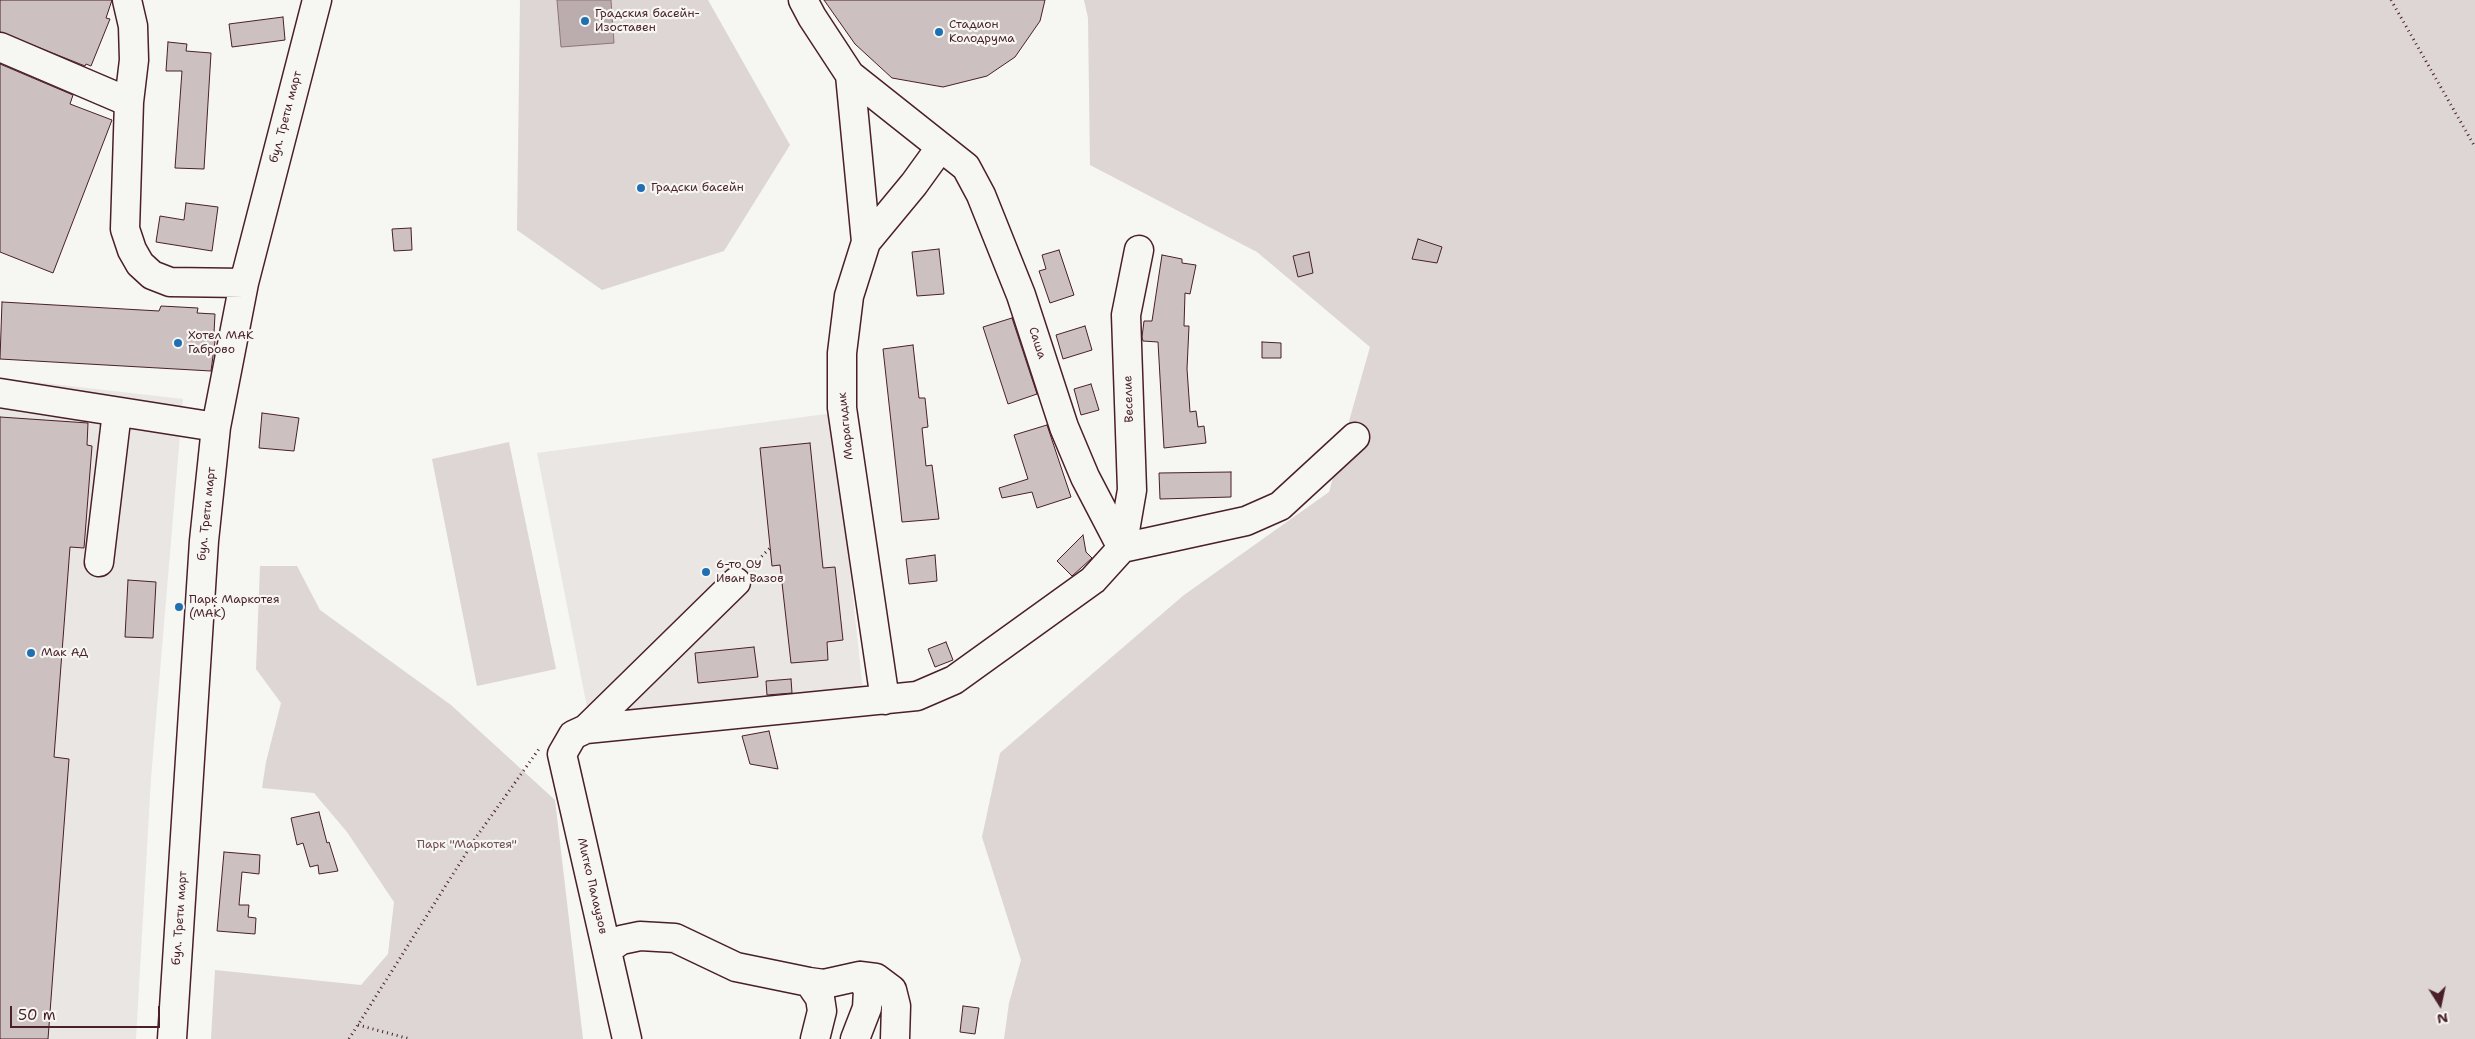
<!DOCTYPE html>
<meta charset="utf-8">
<style>
body{margin:0}
#map{position:relative;width:2475px;height:1039px;overflow:hidden;background:#f6f6f2;font-family:"Shantell Sans",sans-serif}
canvas{display:block}
.north{position:absolute;left:2415px;top:979px;width:50px;height:50px;-webkit-text-stroke:4px #f6f6f2;paint-order:stroke;rotate:170deg;font-size:14px;font-weight:700;line-height:20px;text-align:center;color:#4a1f2b}
.north::after{content:'';display:block;margin:auto;width:18px;height:22px;background:#4a1f2b;clip-path:polygon(50% 0,100% 100%,50% 72%,0 100%)}
.scale{position:absolute;left:10px;top:1006px;width:150px;height:22px;box-sizing:border-box;border:2px solid #4a1f2b;border-top:0;padding-left:6px;font-size:15px;line-height:18px;white-space:nowrap;color:#4a1f2b;-webkit-text-stroke:4px #f6f6f2;paint-order:stroke}
</style>
<div id="map">
<canvas width="2475" height="1039"></canvas>
<div class="north">N</div>
<div class="scale">50 m</div>
</div>
<script>
const ctx = document.querySelector('canvas').getContext('2d');
ctx.lineJoin = 'round';
function fillPath(path, color) { ctx.fillStyle = color; ctx.fill(path, 'evenodd'); }
const poly = rows => new Path2D(rows.map(r => 'M' + r).join(''));
function strokePath(path, color, width, dash) { ctx.strokeStyle = color; ctx.lineWidth = width; ctx.lineCap = dash ? 'butt' : 'round'; ctx.setLineDash(dash || []); ctx.stroke(path); }
function label(font, color, halo, rows, align = 'center') {
  ctx.font = font + ' "Shantell Sans",sans-serif'; ctx.lineWidth = 4.5; ctx.setLineDash([]); ctx.textBaseline = 'middle'; ctx.strokeStyle = halo; ctx.fillStyle = color; for (const [text, x, y, turn = 0] of rows) {
    ctx.save(); ctx.translate(x, y); ctx.rotate((+turn || 0) * Math.PI / 180); ctx.textAlign = isNaN(turn) ? turn : align; if (halo) ctx.strokeText(text, 0, 0); ctx.fillText(text, 0, 0); ctx.restore();
  }
}
const built = poly([
 [0,378,183,399,151,778,136,1039,0,1039],
 [833,413,863,691,589,717,537,453]
]);
const green = poly([
 [520,0,708,0,790,145,724,251,602,290,517,230],
 [1084,0,2475,0,2475,1039,1004,1039,1009,1003,1021,960,982,837,1000,753,1184,595,1329,492,1370,347,1257,252,1090,165,1088,18],
 [509,442,556,669,477,686,432,459],
 [260,566,297,566,320,610,451,705,555,800,583,1039,211,1039,215,970,361,985,388,954,394,902,347,832,314,793,262,788,266,762,281,703,256,669]
]);
const water = poly([
 [557,0,611,0,614,43,561,47,557,0]
]);
const building = poly([
 [0,0,112,0,106,18,110,19,91,66,86,64,85,66,0,32,0,0],
 [824,0,1045,0,1040,21,1015,57,987,76,943,87,892,78,855,44,824,0],
 [283,17,285,40,232,47,229,24,283,17],
 [168,42,187,44,186,51,211,53,204,169,175,168,182,71,166,71,168,42],
 [0,64,73,95,70,104,112,120,53,273,0,252,0,64],
 [186,203,218,207,212,251,156,242,160,216,184,220,186,203],
 [411,228,412,250,394,251,392,229,411,228],
 [1418,239,1442,247,1437,263,1412,259,1418,239],
 [939,249,944,294,917,296,912,252,939,249],
 [1059,250,1074,295,1050,303,1039,271,1046,269,1042,255,1059,250],
 [1309,252,1313,273,1298,277,1293,256,1309,252],
 [1162,255,1182,259,1182,263,1196,265,1190,294,1185,293,1184,326,1189,326,1187,369,1190,412,1196,411,1198,427,1204,426,1206,443,1164,448,1158,342,1143,341,1142,337,1144,321,1152,321,1162,255],
 [2,302,159,311,161,306,198,308,197,313,215,314,214,333,216,334,211,371,0,359,2,302],
 [1012,318,1037,394,1008,404,983,327,1012,318],
 [1085,326,1092,350,1063,359,1056,335,1085,326],
 [1262,342,1281,343,1281,358,1262,358,1262,342],
 [913,345,919,398,925,398,928,427,922,428,926,466,932,465,939,519,902,522,883,349,913,345],
 [1091,384,1099,410,1081,415,1074,389,1091,384],
 [262,413,299,418,294,451,259,448,262,413],
 [0,417,88,423,87,445,92,446,84,548,70,547,54,757,69,759,48,1039,0,1039,0,417],
 [1047,425,1071,497,1037,508,1032,492,1002,498,999,488,1028,479,1014,435,1047,425],
 [810,443,823,568,835,567,843,640,827,642,828,660,791,663,780,565,772,566,760,448,810,443],
 [1231,472,1231,497,1160,499,1159,473,1231,472],
 [1083,535,1086,552,1092,558,1072,576,1057,561,1083,535],
 [935,555,937,581,909,584,906,559,935,555],
 [128,580,156,582,153,638,125,637,128,580],
 [946,642,953,660,935,667,928,649,946,642],
 [754,647,758,677,698,683,695,653,754,647],
 [791,679,792,693,767,695,766,681,791,679],
 [769,731,778,769,750,764,742,736,769,731],
 [319,812,327,843,329,842,338,871,319,874,318,865,310,867,303,843,297,845,291,818,319,812],
 [224,852,260,855,259,874,242,872,239,905,249,905,248,917,256,918,255,934,217,931,224,852],
 [963,1006,979,1008,975,1034,960,1032,963,1006]
]);
const path = poly([
 [2391,0,2475,147],
 [751,567,770,548],
 [358,1025,410,1039],
 [349,1039,477,836,539,749]
]);
const minor = poly([
 [127,0,133,26,134,60,129,102],
 [803,0,812,17,850,75,966,167,981,195,1021,295,1064,427,1085,477,1122,548],
 [0,47,129,102,125,229,132,250,140,264,152,275,170,282,244,283],
 [850,75,866,242],
 [0,393,216,427],
 [1122,548,1132,490,1126,315,1139,250],
 [99,562,117,412],
 [885,700,842,408,842,353,849,296,866,242,914,184,940,148],
 [586,729,736,582],
 [607,950,621,940,640,936,675,938,736,967,809,982,824,984,860,976,876,978,892,990,896,1006,895,1039],
 [809,982,820,998,822,1011,815,1039],
 [172,1039,204,541,216,427,244,283,317,0],
 [627,1039,562,754,573,735,586,729,917,696,954,680,1093,580,1122,548,1246,521,1280,506,1355,437],
 [855,1039,867,1008,868,990,860,976]
]);
const markers = [
 [585,21,5,"#1f6fb2"],
 [939,32,5,"#1f6fb2"],
 [641,188,5,"#1f6fb2"],
 [178,343,5,"#1f6fb2"],
 [706,572,5,"#1f6fb2"],
 [179,607,5,"#1f6fb2"],
 [31,653,5,"#1f6fb2"]
];
const poiNames = [
 ["Градския басейн-",595,14],
 ["Изоставен",595,28],
 ["Стадион",949,25],
 ["Колодрума",949,39],
 ["Градски басейн",651,188],
 ["Хотел МАК",188,336],
 ["Габрово",188,350],
 ["6-то ОУ",716,565],
 ["Иван Вазов",716,579],
 ["Парк Маркотея",189,600],
 ["(МАК)",189,614],
 ["Мак АД",41,653]
];
const streetNames = [
 ["бул. Трети март",286,117,-75],
 ["Саша",1037,343,72],
 ["Веселие",1129,399,-92],
 ["Марагидик",846,426,-96],
 ["бул. Трети март",207,514,-84],
 ["Митко Палаузов",592,886,77],
 ["бул. Трети март",180,918,-86]
];
const parkNames = [
 ["Парк \"Маркотея\"",467,845]
];
fillPath(built, '#e9e6e3');
fillPath(green, '#ddd6d5');
fillPath(water, '#bbadae');
strokePath(water, '#8e747a', 1);
fillPath(building, '#ccc1c0');
strokePath(building, '#4a1f2b', 1);
strokePath(minor, '#4a1f2b', 31);
strokePath(path, '#4a1f2b', 3, [1, 4]);
strokePath(minor, '#f6f6f2', 28);
for (const [x, y, r, color] of markers) { const dot = new Path2D(); dot.arc(x, y, r, 0, 2 * Math.PI); ctx.fillStyle = color; ctx.fill(dot); strokePath(dot, '#f6f6f2', 2); }
label('12px', '#4a1f2b', '#f6f6f2', poiNames, 'left');
label('12px', '#4a1f2b', '#f6f6f2', streetNames);
label('12px', '#6f4d56', '#f6f6f2', parkNames);
</script>
